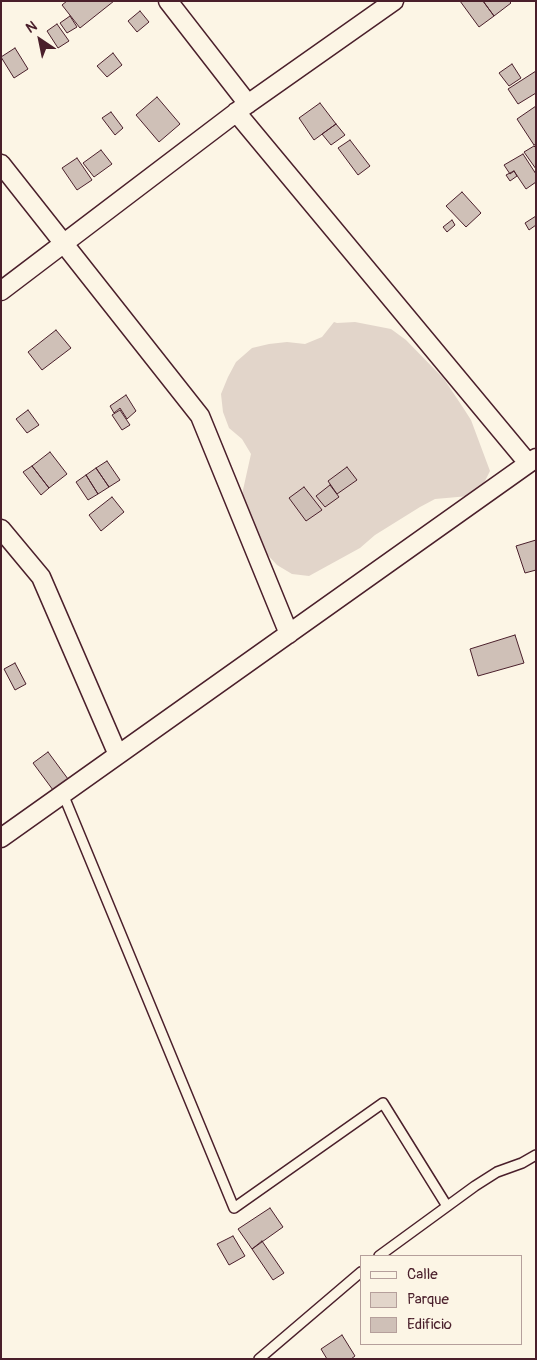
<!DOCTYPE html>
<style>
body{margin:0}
#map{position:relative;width:537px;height:1360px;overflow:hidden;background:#fcf5e5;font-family:Pangolin,sans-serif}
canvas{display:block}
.frame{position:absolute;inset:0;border:2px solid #4a1f2b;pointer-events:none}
.legend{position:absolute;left:360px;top:1255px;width:162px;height:90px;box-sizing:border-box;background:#fcf5e5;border:1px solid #b59f9b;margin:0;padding:6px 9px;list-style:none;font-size:15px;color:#4a1f2b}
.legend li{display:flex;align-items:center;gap:10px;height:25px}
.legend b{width:25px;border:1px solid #b59f9b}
.north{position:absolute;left:15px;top:15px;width:50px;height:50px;-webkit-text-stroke:4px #fcf5e5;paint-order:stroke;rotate:326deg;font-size:14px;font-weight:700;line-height:20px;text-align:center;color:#4a1f2b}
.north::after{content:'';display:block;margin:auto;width:18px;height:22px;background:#4a1f2b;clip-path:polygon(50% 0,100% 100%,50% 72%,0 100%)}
</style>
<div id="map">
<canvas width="537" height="1360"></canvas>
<div class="frame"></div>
<ul class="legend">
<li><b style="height:6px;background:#fcf5e5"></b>Calle</li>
<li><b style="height:14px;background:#e2d5ca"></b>Parque</li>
<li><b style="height:14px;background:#cfc0b7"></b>Edificio</li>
</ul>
<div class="north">N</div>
</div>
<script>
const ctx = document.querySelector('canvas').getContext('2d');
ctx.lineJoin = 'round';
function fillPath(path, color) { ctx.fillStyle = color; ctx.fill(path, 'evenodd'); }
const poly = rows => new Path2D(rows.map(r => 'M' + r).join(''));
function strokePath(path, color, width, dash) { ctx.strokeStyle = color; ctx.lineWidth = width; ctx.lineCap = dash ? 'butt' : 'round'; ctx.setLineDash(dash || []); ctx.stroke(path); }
const green = poly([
 [334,322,337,323,355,322,391,329,406,340,444,379,462,406,471,420,490,471,482,487,469,496,435,499,420,507,375,535,360,548,309,576,292,574,277,565,254,540,239,508,251,454,242,439,229,428,223,412,221,394,228,377,236,362,252,348,269,344,287,342,305,344,322,337]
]);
const building = poly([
 [67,1,114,1,80,28,62,5,67,1],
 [460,1,483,1,494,16,479,27,460,1],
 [483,1,509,1,511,3,494,16,483,1],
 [140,11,149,22,137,32,128,21,140,11],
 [70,16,77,27,67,33,60,23,70,16],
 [57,24,69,41,58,48,47,31,57,24],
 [15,48,28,69,14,78,1,57,15,48],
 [113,53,122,65,107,77,97,66,113,53],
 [512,64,521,78,509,86,499,73,512,64],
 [536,71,536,93,518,104,508,89,536,71],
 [157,97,180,124,159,142,136,115,157,97],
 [320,103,336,124,314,140,299,118,320,103],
 [536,106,536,144,534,145,517,119,536,106],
 [111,112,123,128,115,135,102,118,111,112],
 [336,124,345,135,331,145,322,134,336,124],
 [350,140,370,166,358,175,338,148,350,140],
 [534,146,536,148,536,169,524,152,534,146],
 [101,150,112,164,94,177,83,163,101,150],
 [523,154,536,174,536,182,526,189,514,171,510,174,504,165,523,154],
 [77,158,92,180,77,190,62,168,77,158],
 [514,171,517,176,510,181,506,175,514,171],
 [462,192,481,213,466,227,446,206,462,192],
 [536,216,536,225,529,230,525,223,536,216],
 [452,220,455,225,447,232,443,227,452,220],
 [56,330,71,348,42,370,28,352,56,330],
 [126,395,136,411,127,419,120,408,114,413,110,406,126,395],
 [28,410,39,425,27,433,16,419,28,410],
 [120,410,130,425,122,430,112,415,120,410],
 [50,452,67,474,49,488,32,466,50,452],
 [107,461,120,480,109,487,96,468,107,461],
 [32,466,49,488,41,495,23,472,32,466],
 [347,467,357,480,337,494,328,481,347,467],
 [96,468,109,487,98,494,86,475,96,468],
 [86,475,98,494,88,500,76,482,86,475],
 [330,485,339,497,325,507,316,496,330,485],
 [304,487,322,510,306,521,289,498,304,487],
 [112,497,124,512,101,531,89,515,112,497],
 [536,540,536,570,525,573,516,546,536,540],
 [515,635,524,663,478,676,470,649,515,635],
 [15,663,26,684,15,690,4,669,15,663],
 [48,752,68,779,53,790,33,763,48,752],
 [270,1208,283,1227,252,1249,238,1229,270,1208],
 [233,1236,245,1256,229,1265,217,1244,233,1236],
 [262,1241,284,1273,273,1280,252,1249,262,1241],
 [342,1335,355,1356,351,1359,327,1359,321,1349,342,1335]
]);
const service = poly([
 [63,794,234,1208,383,1103,447,1206],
 [379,1256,475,1186,497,1172,522,1163,536,1155],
 [259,1359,361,1272]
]);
const minor = poly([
 [168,1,248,104],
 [236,112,528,463],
 [1,164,200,416,289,634],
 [1,291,242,108,394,1],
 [1,529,41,577,118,755],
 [1,838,536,458]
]);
fillPath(green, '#e2d5ca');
fillPath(building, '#cfc0b7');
strokePath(building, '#4a1f2b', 1);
strokePath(service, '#4a1f2b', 12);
strokePath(minor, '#4a1f2b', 21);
strokePath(service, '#fcf5e5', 9);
strokePath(minor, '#fcf5e5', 18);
</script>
